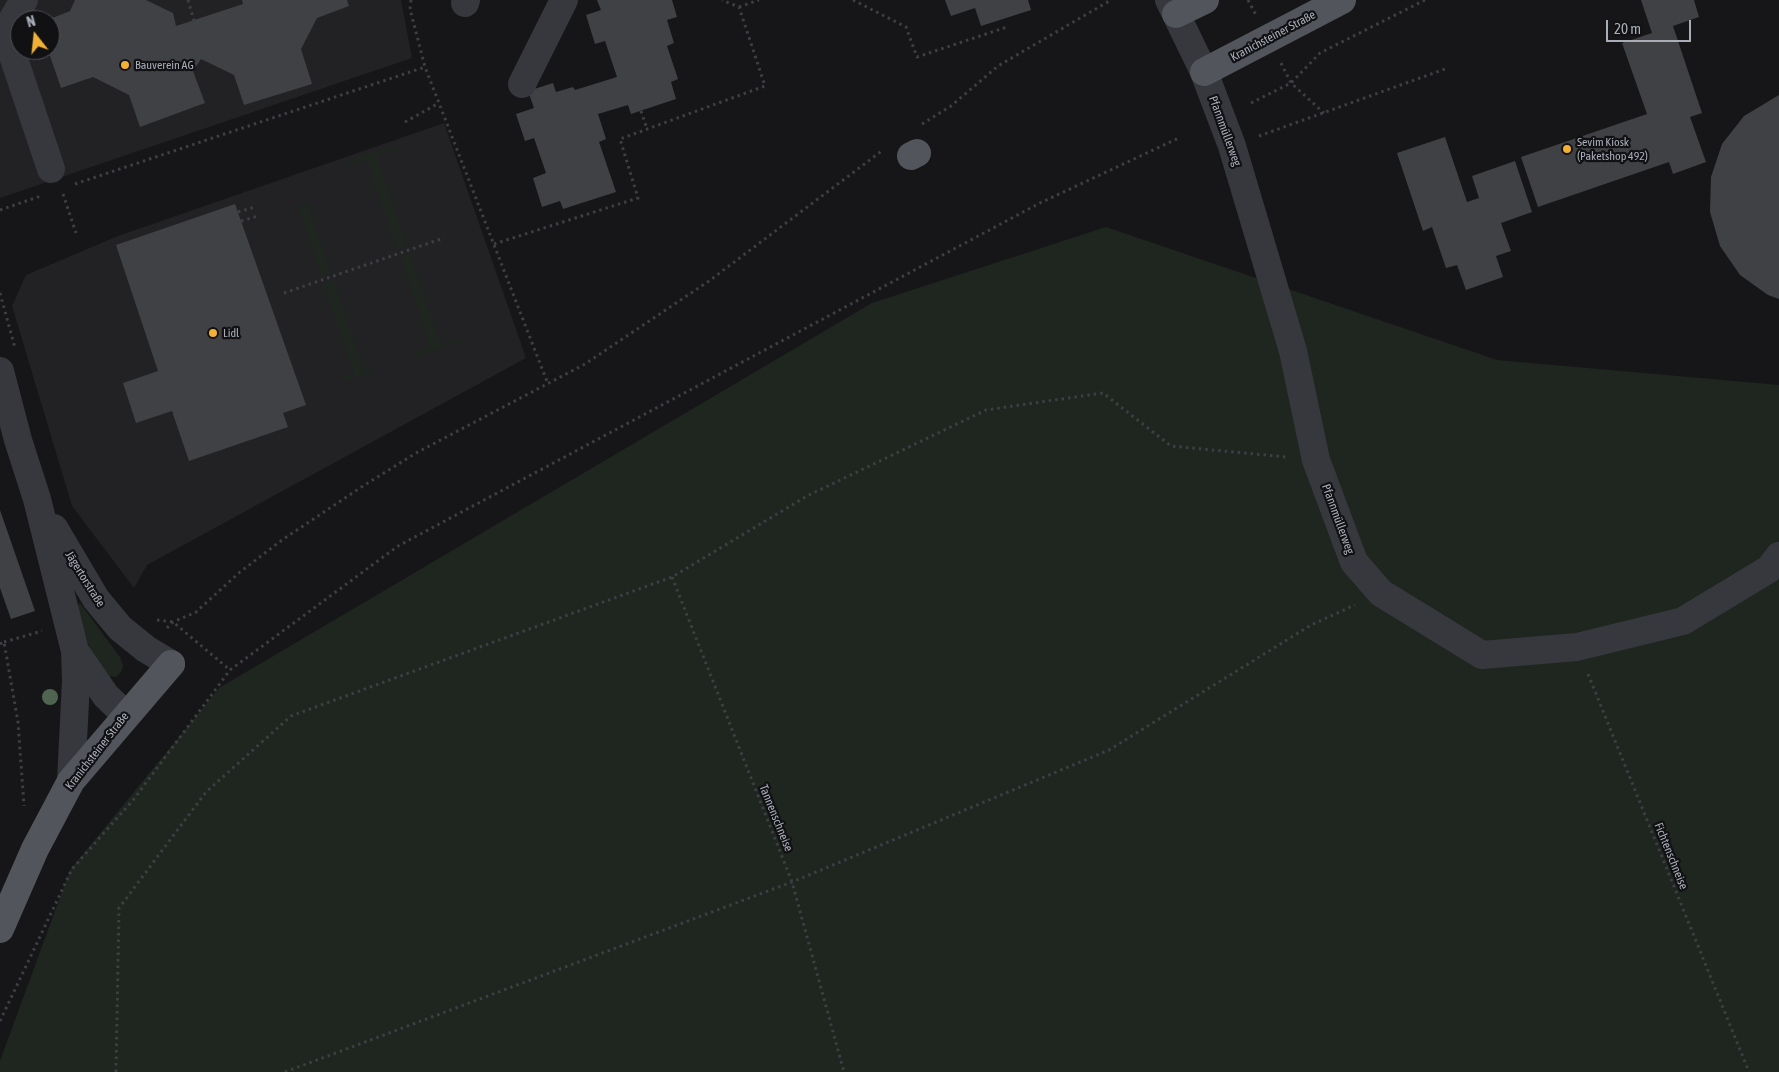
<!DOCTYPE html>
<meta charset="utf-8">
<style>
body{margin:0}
#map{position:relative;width:1779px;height:1072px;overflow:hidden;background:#161618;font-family:"Asap Condensed",sans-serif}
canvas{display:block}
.north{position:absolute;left:10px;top:10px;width:50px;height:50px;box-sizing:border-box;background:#111113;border:1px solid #4d4f55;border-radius:50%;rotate:344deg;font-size:14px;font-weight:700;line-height:20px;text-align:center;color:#a8adb8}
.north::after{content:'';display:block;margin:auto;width:18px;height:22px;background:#f2b134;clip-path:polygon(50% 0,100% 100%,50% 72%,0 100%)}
.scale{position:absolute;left:1606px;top:20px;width:85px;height:22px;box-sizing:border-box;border:2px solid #a8adb8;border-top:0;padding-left:6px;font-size:15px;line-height:18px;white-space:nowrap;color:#a8adb8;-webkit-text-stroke:4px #111113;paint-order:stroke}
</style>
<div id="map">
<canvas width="1779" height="1072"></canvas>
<div class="north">N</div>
<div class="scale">20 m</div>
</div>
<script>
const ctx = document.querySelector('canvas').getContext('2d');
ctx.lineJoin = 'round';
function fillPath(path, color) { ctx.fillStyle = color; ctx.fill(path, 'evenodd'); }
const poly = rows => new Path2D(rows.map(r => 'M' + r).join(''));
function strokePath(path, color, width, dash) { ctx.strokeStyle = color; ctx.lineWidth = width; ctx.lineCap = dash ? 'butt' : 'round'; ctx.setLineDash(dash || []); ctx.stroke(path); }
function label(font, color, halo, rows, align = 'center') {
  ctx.font = font + ' "Asap Condensed",sans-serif'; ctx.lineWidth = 4.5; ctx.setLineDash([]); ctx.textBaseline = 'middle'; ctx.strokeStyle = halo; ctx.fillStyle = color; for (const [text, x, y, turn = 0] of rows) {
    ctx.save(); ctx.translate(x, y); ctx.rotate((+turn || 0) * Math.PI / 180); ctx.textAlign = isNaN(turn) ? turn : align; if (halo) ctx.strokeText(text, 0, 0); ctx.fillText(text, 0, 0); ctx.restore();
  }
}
const built = poly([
 [0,0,401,0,412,58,0,198],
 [20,20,50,20,50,50,20,50],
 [444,123,526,358,147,565,134,588,72,506,12,306,26,275,118,236]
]);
const green = poly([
 [394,146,395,149,377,156,407,246,397,250,366,159,347,165,346,162],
 [308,203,331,273,321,276,298,206],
 [1106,227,1497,360,1779,385,1779,1072,0,1072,0,1061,70,870,219,688,872,303],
 [410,253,441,344,460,338,461,341,413,357,412,354,430,347,400,256],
 [334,280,364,370,375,367,376,370,345,381,343,377,354,374,323,283],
 [80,603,120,657,123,666,121,672,116,677,106,676,90,649,75,606]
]);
const building = poly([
 [75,0,146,0,173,13,176,26,243,4,242,0,347,0,349,6,317,18,301,49,312,84,244,105,234,75,201,59,193,71,205,103,140,127,129,95,93,77,61,88,48,50,50,50,50,19,70,11],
 [597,0,672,0,677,17,667,20,674,43,667,46,678,79,671,82,676,99,631,114,628,105,598,114,606,139,599,142,616,192,563,209,560,201,542,207,533,178,546,173,534,138,525,141,516,114,534,108,528,91,553,83,556,92,573,87,575,90,617,77,605,41,595,44,586,15,601,10],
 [945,0,1028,0,1031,10,981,26,975,8,951,16],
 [1641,0,1694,0,1699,17,1673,26,1702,113,1690,117,1706,162,1673,174,1669,162,1538,207,1521,157,1647,114,1622,43,1652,33],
 [1779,95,1779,299,1768,295,1740,275,1720,246,1710,212,1711,177,1722,144,1744,116],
 [1445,137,1467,202,1479,198,1472,176,1515,161,1532,212,1501,223,1511,251,1496,256,1503,277,1466,290,1457,265,1446,268,1432,227,1423,231,1397,153],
 [235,204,306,405,283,413,288,427,189,461,172,411,136,423,123,383,158,371,116,245],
 [0,510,35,611,11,619,0,588]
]);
const path = poly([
 [188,0,194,21],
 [411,0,410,9,425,67,548,384],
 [853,0,906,27,917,57,1007,27],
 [1248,0,1256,15],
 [739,7,759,0],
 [1281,63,1291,83,1324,113],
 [1251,103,1291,83,1320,53,1425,0],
 [641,111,647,129],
 [405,122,439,103],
 [922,124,951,106,998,66,1111,0],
 [1259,136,1445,69],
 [75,184,425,67],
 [63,194,76,233],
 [0,210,41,196],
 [238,212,255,207],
 [241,221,258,216],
 [494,244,638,198,620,139,765,86,739,7,722,0],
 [0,293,15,348],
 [284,293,444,238],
 [672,577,792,882,844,1072],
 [157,620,173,622,230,670],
 [167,628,173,622,196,612,240,572,282,540,363,486,416,453,585,364,709,281,883,150],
 [4,642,42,631],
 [0,644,4,642,18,722,24,806],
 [1588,674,1749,1072],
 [0,1021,72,869,134,799,230,670,398,546,1040,203,1179,138],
 [116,1072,119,908,206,792,291,716,672,577,807,496,986,410,1103,393,1171,446,1286,457],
 [285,1072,792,882,1109,750,1311,625,1355,605]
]);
const minor = poly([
 [24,0,5,32,51,169],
 [1169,0,1204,72,1232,146,1293,351,1316,460,1354,562,1381,593,1482,655,1577,647,1683,621,1769,569,1779,556],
 [465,3,466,0],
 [522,84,564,0],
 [0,371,18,440,37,499,75,651,76,681,71,781],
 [54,528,96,599,120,628,146,649,171,664],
 [75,651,106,696,126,715]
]);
const major = poly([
 [1176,14,1205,0],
 [1204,72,1342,0],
 [911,156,917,153],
 [0,929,35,849,71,781,171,664]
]);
const trees = [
 [50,697]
];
const markers = [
 [125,65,5,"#f2b134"],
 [1567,149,5,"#f2b134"],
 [213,333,5,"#f2b134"]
];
const streetNames = [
 ["Kranichsteiner Straße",1273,36,-28],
 ["Pfannmüllerweg",1225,131,70],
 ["Pfannmüllerweg",1338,519,70],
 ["Jägertorstraße",85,579,58],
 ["Kranichsteiner Straße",97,751,-52],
 ["Tannenschneise",776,818,68],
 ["Fichtenschneise",1671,856,68]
];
const poiNames = [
 ["Bauverein AG",135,65],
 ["Sevim Kiosk",1577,142],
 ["(Paketshop 492)",1577,156],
 ["Lidl",223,333]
];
fillPath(built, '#222225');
fillPath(green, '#1e261f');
fillPath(building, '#404145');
strokePath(path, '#3d3f44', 3, [2.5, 4]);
strokePath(minor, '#37383d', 28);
strokePath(major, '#53555c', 28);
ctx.fillStyle = '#506452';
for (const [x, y] of trees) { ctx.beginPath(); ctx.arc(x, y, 8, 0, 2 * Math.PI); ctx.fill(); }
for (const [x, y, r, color] of markers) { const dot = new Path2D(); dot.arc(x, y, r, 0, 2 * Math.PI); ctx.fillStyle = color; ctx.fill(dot); strokePath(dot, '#111113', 2); }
label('12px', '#a8adb8', '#111113', streetNames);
label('12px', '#a8adb8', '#111113', poiNames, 'left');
</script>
